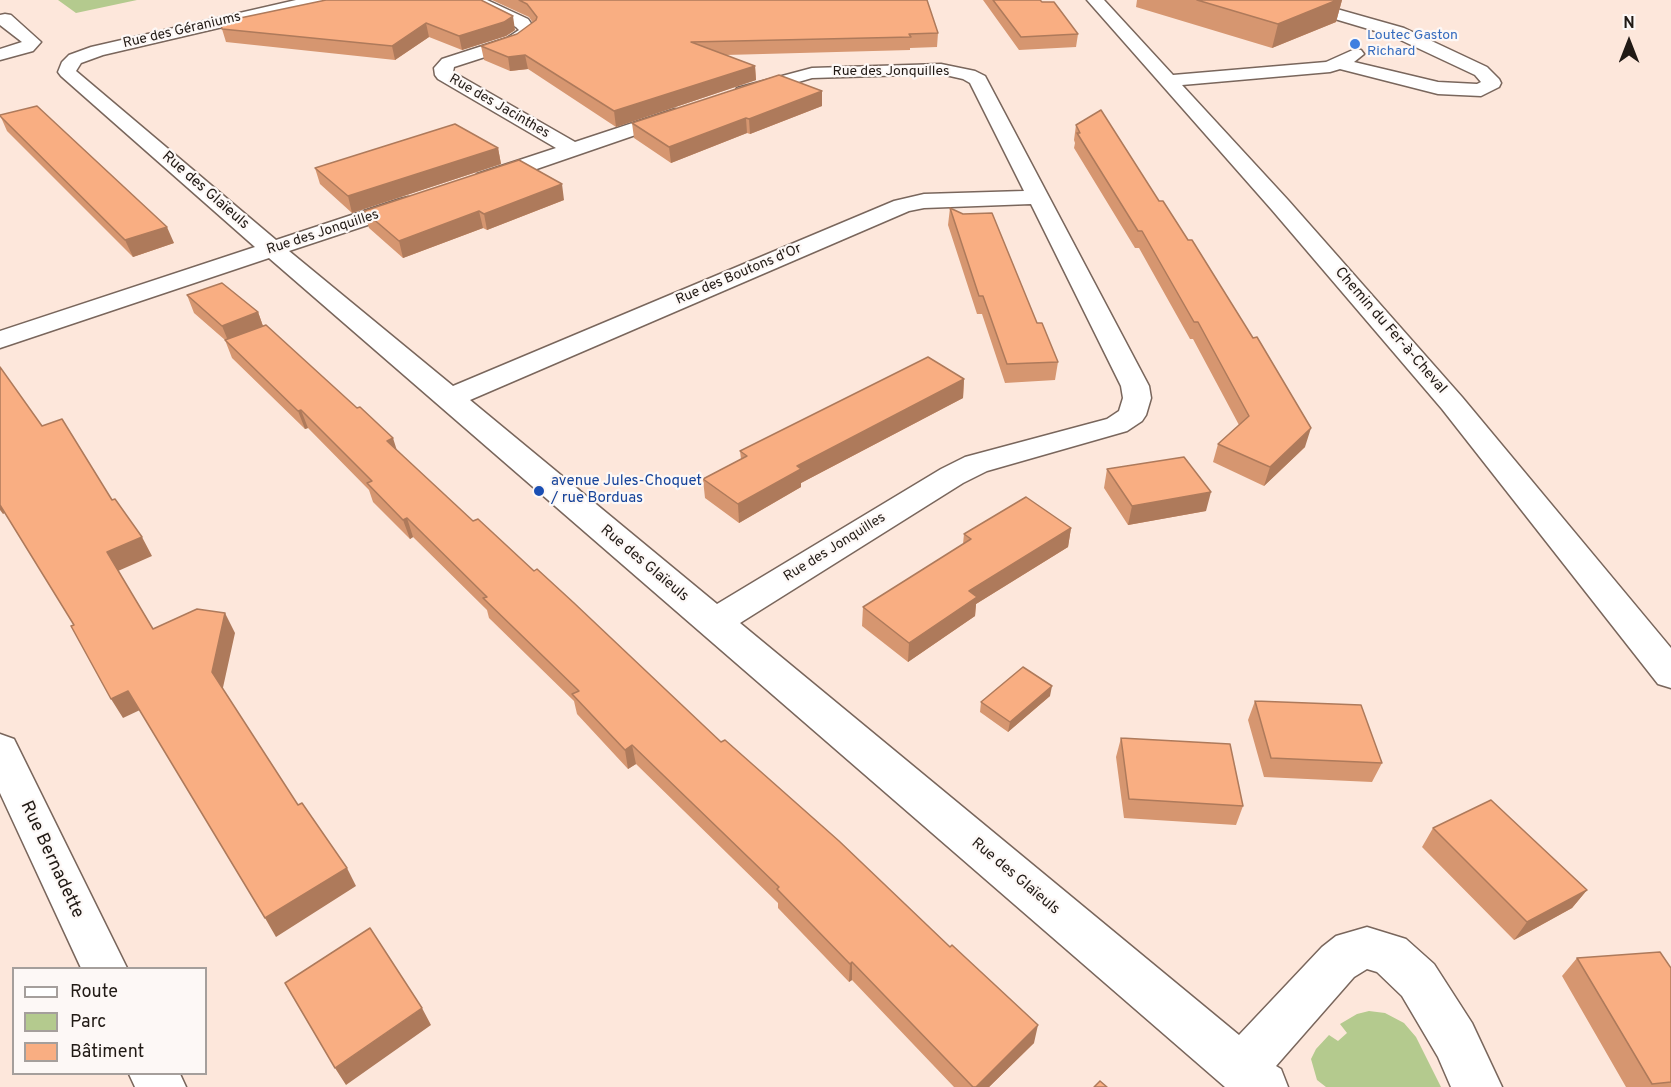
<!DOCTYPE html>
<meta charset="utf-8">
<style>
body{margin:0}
#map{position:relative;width:1671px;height:1087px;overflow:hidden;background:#fde7db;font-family:Overpass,sans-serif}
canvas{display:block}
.legend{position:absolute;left:12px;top:967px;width:195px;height:108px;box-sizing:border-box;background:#fdf8f6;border:2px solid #a59f9c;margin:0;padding:8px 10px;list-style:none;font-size:18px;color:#211a15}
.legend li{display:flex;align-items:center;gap:12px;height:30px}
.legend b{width:30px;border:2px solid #a59f9c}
.north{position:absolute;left:1599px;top:12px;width:60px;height:60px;-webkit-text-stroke:4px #fdf8f6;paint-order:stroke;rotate:0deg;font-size:16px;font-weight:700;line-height:24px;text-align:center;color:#211a15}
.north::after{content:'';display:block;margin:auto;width:21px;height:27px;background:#211a15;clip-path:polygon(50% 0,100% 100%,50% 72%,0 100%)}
</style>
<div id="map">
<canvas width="1671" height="1087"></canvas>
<ul class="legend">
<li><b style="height:8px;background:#fff"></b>Route</li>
<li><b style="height:16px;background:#b4ca8e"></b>Parc</li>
<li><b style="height:16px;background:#f9ae82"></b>Bâtiment</li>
</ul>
<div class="north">N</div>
</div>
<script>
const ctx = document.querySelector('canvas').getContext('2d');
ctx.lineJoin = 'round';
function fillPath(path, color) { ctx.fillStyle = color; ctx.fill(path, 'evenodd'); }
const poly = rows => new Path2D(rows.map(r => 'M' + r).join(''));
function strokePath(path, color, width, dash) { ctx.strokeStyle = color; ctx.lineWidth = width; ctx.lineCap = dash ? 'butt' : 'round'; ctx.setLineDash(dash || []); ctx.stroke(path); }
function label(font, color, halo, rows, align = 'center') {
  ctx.font = font + ' Overpass,sans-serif'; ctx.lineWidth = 4.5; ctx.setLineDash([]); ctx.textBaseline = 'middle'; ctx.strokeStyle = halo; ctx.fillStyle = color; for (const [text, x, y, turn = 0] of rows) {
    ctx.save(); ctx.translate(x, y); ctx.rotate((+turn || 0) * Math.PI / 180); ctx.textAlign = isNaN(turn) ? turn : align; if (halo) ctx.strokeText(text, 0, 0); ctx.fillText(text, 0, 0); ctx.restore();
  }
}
const green = poly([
 [58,0,137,0,76,13],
 [1369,1011,1385,1013,1404,1023,1416,1037,1441,1087,1326,1087,1317,1080,1311,1059,1316,1049,1329,1035,1338,1041,1347,1033,1340,1024,1357,1014]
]);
const minor = poly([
 [296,0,325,0,317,5,103,55,81,63,76,71,276,240,400,199,408,197,416,199,419,204,416,209,289,251,453,386,894,201,924,194,1024,191,970,83,963,79,941,74,812,78,744,98,737,96,735,92,737,88,812,68,941,64,975,71,985,76,1149,386,1151,398,1146,415,1142,421,1127,431,987,471,963,483,740,623,1239,1035,1322,947,1336,936,1367,927,1406,939,1434,964,1472,1023,1502,1087,1451,1087,1438,1057,1402,996,1377,972,1367,969,1354,977,1276,1066,1281,1069,1288,1087,1225,1087,269,258,0,348,0,331,255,247,61,76,58,72,62,62,69,55,91,47,296,0],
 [1031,204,1121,386,1123,398,1119,411,1107,419,965,457,941,469,717,604,470,400,909,211,924,208,1031,204],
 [466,0,487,0,528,19,537,32,519,46,454,67,453,72,575,142,675,109,682,111,685,115,682,119,493,184,485,185,477,184,474,179,477,174,556,148,438,79,435,75,434,68,442,59,507,38,519,30,516,27,468,3,466,0],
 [1087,0,1104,0,1173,75,1326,62,1355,49,1361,50,1364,54,1354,62,1438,82,1477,84,1481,82,1475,75,1392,36,1281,3,1279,0,1305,0,1404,28,1487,67,1499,79,1501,83,1499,87,1481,96,1438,94,1340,69,1330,72,1182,85,1288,200,1462,397,1671,648,1671,688,1658,684,1442,409,1272,210,1087,0],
 [5,14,11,15,41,42,33,51,0,60,0,49,22,42,0,25,0,15,5,14],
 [0,734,14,739,127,968,81,968,0,793,0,734],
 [129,1074,180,1074,186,1087,135,1087,129,1074]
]);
const wall = poly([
 [326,0,515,30,506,36,462,50,429,37,395,60,226,42,222,29],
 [492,0,927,0,938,33,937,47,910,48,910,50,726,55,755,66,756,80,616,127,528,69,510,71,484,60,481,46,517,34,533,23,529,17],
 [983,0,1040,0,1078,34,1076,47,1019,50],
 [1137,0,1342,0,1336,22,1272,48,1136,7],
 [822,106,750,134,747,133,671,163,634,138,632,123],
 [0,115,174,243,133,257,7,131],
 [1076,125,1305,447,1264,486,1213,462,1218,444,1239,425,1193,339,1190,339,1139,248,1135,248,1074,148,1075,143,1074,140],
 [498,148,501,164,352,213,320,184,315,168],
 [564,200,487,230,483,228,403,258,369,228,364,211],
 [950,208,1037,323,1058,362,1055,380,1005,383,982,314,977,314,948,225],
 [187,295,258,312,263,326,1034,1043,989,1087,954,1087,852,980,849,982,778,908,778,903,636,764,628,769,577,714,574,701,489,618,487,610,413,537,410,539,373,502,369,490,308,428,305,429,232,358,225,340,194,313],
 [964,379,963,398,801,483,801,487,739,523,705,498,703,479,741,459,740,451],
 [1107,469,1206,511,1128,525,1104,488],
 [1071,528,1068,547,976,604,975,616,908,662,862,626,863,607,963,544,964,534],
 [1050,696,1008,732,980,712,981,702],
 [1255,701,1382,763,1372,782,1264,777,1248,720],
 [1121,738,1243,806,1236,825,1124,818,1116,757],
 [1433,828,1587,890,1572,908,1514,940,1422,847],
 [1577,958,1671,968,1671,1087,1626,1087,1562,976]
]);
const shadedWall = poly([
 [1337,0,1342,0,1336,22,1272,48,1278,24],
 [513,16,515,30,506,36,462,50,459,36],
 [426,23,429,37,395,60,392,46],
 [525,55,528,69,510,71,508,57],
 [755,66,756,80,616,127,614,111],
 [822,91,822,106,750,134,749,119],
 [746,118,747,133,671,163,669,147],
 [498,148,501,164,352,213,348,196],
 [562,184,564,200,487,230,484,214],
 [479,211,483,228,403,258,399,241],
 [167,227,174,243,133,257,125,240],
 [258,312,264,329,229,343,222,326],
 [964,379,963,398,801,483,801,487,739,523,738,504,797,466],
 [301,410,308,428,305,429,298,411],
 [1311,428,1305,447,1264,486,1270,467],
 [393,438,399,457,387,441],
 [1211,492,1206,511,1128,525,1132,506],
 [0,505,5,513,3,514,0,510],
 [407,518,413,537,410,539,403,520],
 [1071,528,1068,547,976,604,975,616,908,662,909,643,969,591],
 [142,537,152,556,118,571,107,552],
 [225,613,235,633,222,692,212,672],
 [1052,686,1050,696,1008,732,1010,722],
 [128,691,140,710,123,718,111,699],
 [632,745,636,764,628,769,625,750],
 [347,868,356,886,276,937,265,918],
 [1587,890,1572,908,1514,940,1527,922],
 [852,962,852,980,849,982,850,964],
 [422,1008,431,1025,346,1085,335,1068],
 [1038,1025,1034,1043,989,1087,976,1087]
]);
const building = poly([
 [326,0,481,0,513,16,504,22,459,36,426,23,392,46,222,29,221,22,326,0],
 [519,0,927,0,938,33,909,34,911,37,691,42,755,66,614,111,525,55,508,57,481,46,517,34,536,20,537,17,527,4,519,0],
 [993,0,1040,0,1042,2,1054,2,1078,34,1021,37,993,0],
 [1197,0,1337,0,1278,24,1197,0],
 [779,75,822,91,749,119,746,118,669,147,632,123,779,75],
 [37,106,167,227,125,240,0,116,0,115,37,106],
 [1101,110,1159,201,1163,201,1188,240,1192,240,1253,338,1257,337,1311,428,1270,467,1218,444,1249,416,1198,322,1194,322,1142,231,1138,231,1077,133,1080,133,1076,125,1101,110],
 [455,124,498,148,348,196,315,168,455,124],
 [519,160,562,184,484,214,479,211,399,241,364,211,519,160],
 [950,208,963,214,992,213,1037,323,1042,323,1058,362,1007,364,983,296,979,296,950,208],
 [222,283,258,312,222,326,187,295,222,283],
 [266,325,357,408,360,407,393,438,387,441,473,521,478,519,534,571,537,569,574,603,721,742,725,740,839,841,950,947,952,945,1038,1025,976,1087,973,1087,852,962,850,964,777,889,779,887,632,745,625,750,572,694,579,691,483,598,487,597,407,518,403,520,367,483,372,481,301,410,298,411,225,340,266,325],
 [928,357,964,379,797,466,801,469,738,504,703,479,747,456,740,451,928,357],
 [0,367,42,426,62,419,112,500,115,499,142,537,107,552,153,629,197,609,225,613,212,672,298,805,302,803,347,868,265,918,128,691,111,699,71,626,74,625,0,505,0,367],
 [1184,457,1211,492,1132,506,1107,469,1184,457],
 [1026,497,1071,528,969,591,977,597,909,643,863,607,971,539,964,534,1026,497],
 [1023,667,1052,686,1010,722,981,702,1023,667],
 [1255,701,1361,705,1382,763,1271,758,1255,701],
 [1121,738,1230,744,1243,806,1129,799,1121,738],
 [1491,800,1587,890,1527,922,1433,828,1491,800],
 [370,928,422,1008,335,1068,285,983,370,928],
 [1660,952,1671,968,1671,1082,1652,1084,1577,958,1660,952],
 [1100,1081,1107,1087,1094,1087,1100,1081]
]);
const markers = [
 [1355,44,6,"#3f7fe0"],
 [539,491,6,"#1a4fb4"]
];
const farStreetnames = [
 ["Rue des Géraniums",182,31,-13],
 ["Rue des Jonquilles",891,72],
 ["Rue des Jacinthes",499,107,30],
 ["Rue des Jonquilles",323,233,-18],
 ["Rue des Boutons d'Or",739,275,-23],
 ["Rue des Jonquilles",835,548,-32]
];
const farShopnames = [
 ["Loutec Gaston",1367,36],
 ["Richard",1367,52]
];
const streetNames = [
 ["Rue des Glaïeuls",205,191,41],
 ["Chemin du Fer-à-Cheval",1390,331,49],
 ["Rue des Glaïeuls",644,564,40],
 ["Rue des Glaïeuls",1015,877,40]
];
const transitNames = [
 ["avenue Jules-Choquet",551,482],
 ["/ rue Borduas",551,499]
];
const nearStreetnames = [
 ["Rue Bernadette",51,860,65]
];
fillPath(green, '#b4ca8e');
strokePath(minor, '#79665c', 3);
fillPath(minor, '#fff');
fillPath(wall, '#d69670');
fillPath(shadedWall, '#ae7a5b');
fillPath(building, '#f9ae82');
strokePath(building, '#ae7a5b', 1.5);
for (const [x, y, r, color] of markers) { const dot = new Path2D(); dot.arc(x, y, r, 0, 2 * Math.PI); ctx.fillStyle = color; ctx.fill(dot); strokePath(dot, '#fdf8f6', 2); }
label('14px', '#211a15', '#fdf8f6', farStreetnames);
label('14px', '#366cbe', '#fdf8f6', farShopnames, 'left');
label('15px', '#211a15', '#fdf8f6', streetNames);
label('15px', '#164399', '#fdf8f6', transitNames, 'left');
label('18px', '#211a15', '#fdf8f6', nearStreetnames);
</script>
